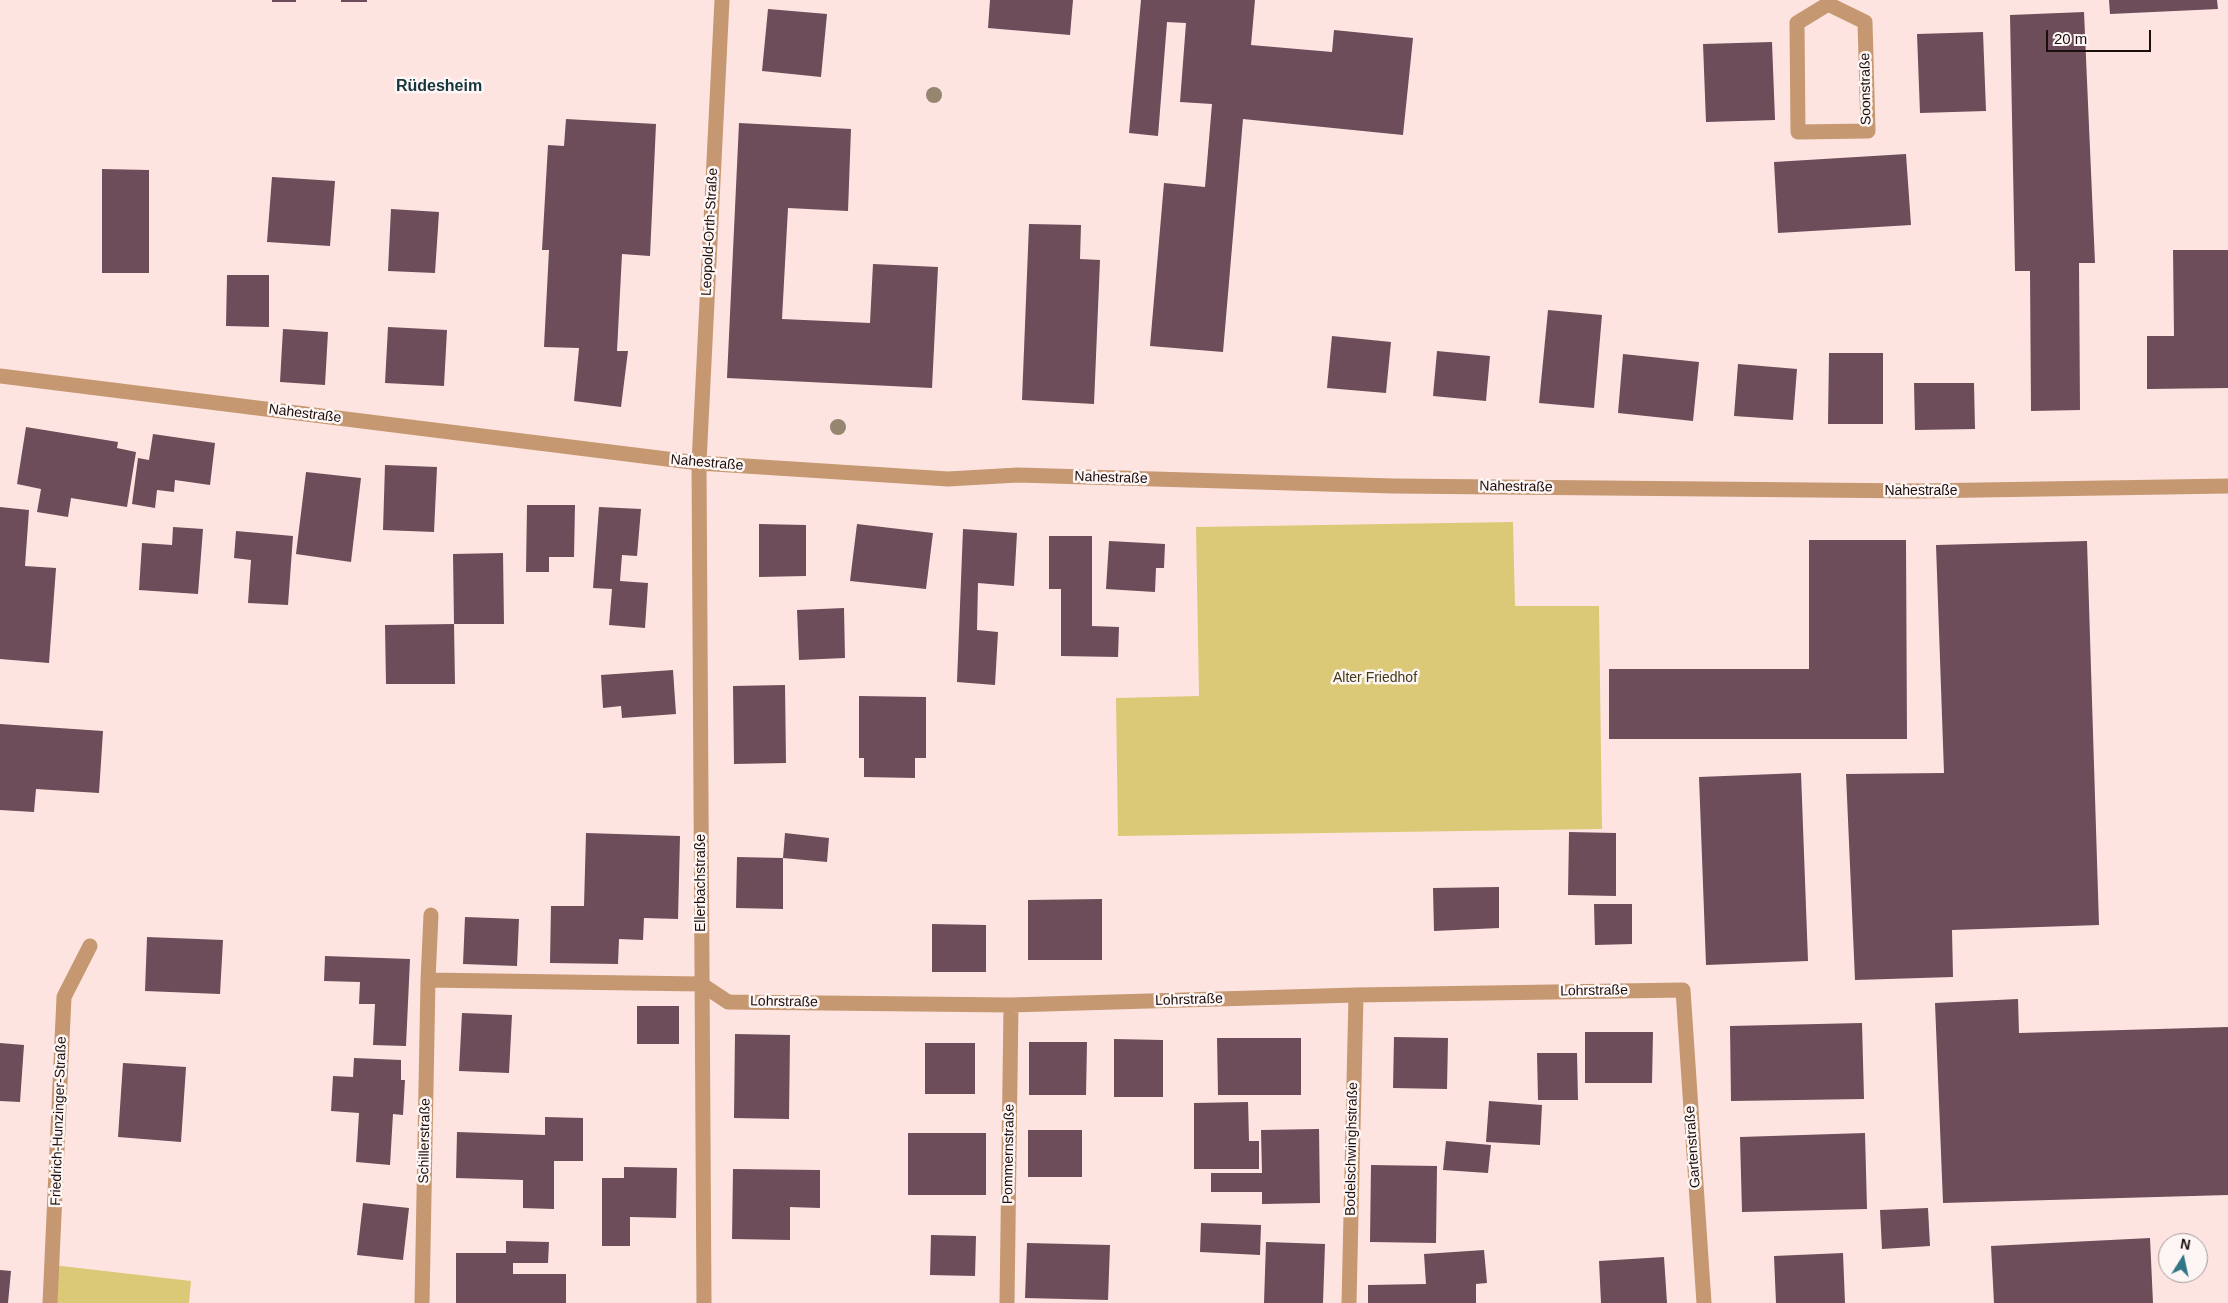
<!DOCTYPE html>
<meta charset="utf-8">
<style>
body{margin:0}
#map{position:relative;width:2228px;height:1303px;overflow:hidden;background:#fde4e1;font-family:Arial,sans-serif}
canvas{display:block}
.north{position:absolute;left:2158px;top:1233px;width:50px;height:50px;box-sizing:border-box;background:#fef6f5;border:1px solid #a39998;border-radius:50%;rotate:10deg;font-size:14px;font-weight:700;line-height:20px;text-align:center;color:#1b0e0c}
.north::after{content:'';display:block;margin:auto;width:18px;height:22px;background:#317685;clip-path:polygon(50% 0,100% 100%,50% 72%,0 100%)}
.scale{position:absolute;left:2046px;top:30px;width:105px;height:22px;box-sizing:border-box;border:2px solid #1b0e0c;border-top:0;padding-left:6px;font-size:15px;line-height:18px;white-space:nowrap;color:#1b0e0c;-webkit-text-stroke:4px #fef6f5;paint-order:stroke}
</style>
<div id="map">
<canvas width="2228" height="1303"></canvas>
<div class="north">N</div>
<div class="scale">20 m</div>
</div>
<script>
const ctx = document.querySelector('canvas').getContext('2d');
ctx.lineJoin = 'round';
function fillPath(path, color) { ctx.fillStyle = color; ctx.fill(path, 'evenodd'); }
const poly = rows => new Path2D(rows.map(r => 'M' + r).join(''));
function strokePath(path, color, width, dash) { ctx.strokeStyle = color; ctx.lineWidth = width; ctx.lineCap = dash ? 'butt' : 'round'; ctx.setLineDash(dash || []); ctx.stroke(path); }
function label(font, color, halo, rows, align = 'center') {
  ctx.font = font + ' Arial,sans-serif'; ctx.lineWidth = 5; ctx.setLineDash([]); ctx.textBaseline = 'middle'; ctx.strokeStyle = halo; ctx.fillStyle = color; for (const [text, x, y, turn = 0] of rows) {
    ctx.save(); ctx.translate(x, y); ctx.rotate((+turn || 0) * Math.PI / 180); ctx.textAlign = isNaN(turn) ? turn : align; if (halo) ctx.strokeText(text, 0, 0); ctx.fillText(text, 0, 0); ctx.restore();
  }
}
const green = poly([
 [1513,522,1515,606,1599,606,1602,829,1118,836,1116,698,1199,696,1196,527],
 [53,1265,191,1281,189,1303,50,1303]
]);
const building = poly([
 [272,0,296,0,296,2,272,2],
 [341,0,367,0,367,2,341,2],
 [990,0,1073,0,1070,35,988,28],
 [1141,0,1255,0,1251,45,1332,52,1334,30,1413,38,1403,135,1243,119,1223,352,1150,346,1164,183,1205,187,1212,104,1180,102,1186,23,1167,22,1158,136,1129,133],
 [2109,0,2217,0,2218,9,2110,14],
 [768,9,827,14,821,77,762,71],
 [2084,12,2095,263,2079,263,2080,410,2031,411,2030,271,2015,271,2010,15],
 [1983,32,1986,111,1920,113,1917,34],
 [1772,42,1775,120,1706,122,1703,44],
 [566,119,656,124,650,256,622,254,617,351,628,351,621,407,574,401,579,348,544,347,549,250,542,250,548,145,564,146],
 [739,123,851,129,848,211,788,208,782,319,870,323,873,264,938,267,932,388,727,378],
 [1906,154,1911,225,1778,233,1774,162],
 [102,169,149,170,149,273,102,273],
 [272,177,335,181,330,246,267,242],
 [391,209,439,212,435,273,388,271],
 [1029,224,1081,225,1080,259,1100,260,1094,404,1022,400],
 [2173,250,2228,250,2228,388,2147,389,2147,336,2174,336],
 [227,275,269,275,269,327,226,326],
 [1548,310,1602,315,1594,408,1539,403],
 [388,327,447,330,444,386,385,383],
 [283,329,328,332,325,385,280,382],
 [1332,336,1391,342,1386,393,1327,388],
 [1437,351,1490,356,1486,401,1433,396],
 [1829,353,1883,353,1883,424,1828,424],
 [1623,354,1699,362,1693,421,1618,413],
 [1738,364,1797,369,1793,420,1734,416],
 [1914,383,1974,383,1975,429,1915,430],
 [26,427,118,442,117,448,136,452,127,507,71,498,68,517,37,512,41,489,17,484],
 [153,434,215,443,210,485,175,480,174,492,157,490,155,508,132,504,138,458,149,460],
 [385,465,437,467,434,532,383,530],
 [306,472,361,478,351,562,296,554],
 [527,505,575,505,574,557,549,557,549,572,526,572],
 [0,507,29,510,25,566,56,568,49,663,0,659],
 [599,507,641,509,637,556,622,555,620,581,648,583,645,628,609,625,612,589,593,588],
 [759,524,806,525,806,576,759,577],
 [857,524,933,533,926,589,850,581],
 [173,527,203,529,198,594,139,590,142,543,172,545],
 [963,529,1017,533,1014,586,978,583,977,630,998,632,995,685,957,682],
 [236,531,293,536,288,605,248,603,251,560,234,558],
 [1049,536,1092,536,1092,626,1119,627,1118,657,1061,656,1061,589,1049,589],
 [1809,540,1906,540,1907,739,1609,739,1609,669,1809,669],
 [1109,541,1165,544,1164,568,1156,568,1155,592,1106,589],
 [2087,541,2099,925,1952,930,1953,977,1855,980,1846,774,1944,773,1936,545],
 [503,553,504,624,454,624,455,684,386,684,385,625,454,624,453,554],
 [844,608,845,658,799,660,797,610],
 [673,670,676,714,622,718,621,706,603,708,601,675],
 [785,685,786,763,734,764,733,686],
 [859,696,926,697,926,758,915,758,915,778,864,777,864,758,859,758],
 [0,724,103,731,99,793,36,789,34,812,0,810],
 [1801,773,1808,961,1706,965,1699,777],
 [1569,832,1616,833,1616,896,1568,895],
 [586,833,680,836,678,919,644,918,643,940,619,939,618,964,550,963,551,906,584,906],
 [785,833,829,838,827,862,783,858],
 [737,857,783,858,783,909,736,908],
 [1499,887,1499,928,1434,931,1433,888],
 [1102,899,1102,960,1028,960,1028,900],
 [1594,904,1632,904,1632,944,1595,945],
 [465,917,519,919,517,966,463,964],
 [932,924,986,925,986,972,932,972],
 [147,937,223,940,220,994,145,991],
 [325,956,410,959,406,1046,373,1045,375,1004,359,1004,360,982,324,981],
 [2018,999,2019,1033,2228,1027,2228,1195,1943,1203,1935,1003],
 [637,1006,679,1006,679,1044,637,1044],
 [462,1013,512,1015,509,1073,459,1071],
 [1862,1023,1864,1099,1731,1101,1730,1026],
 [1585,1032,1653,1032,1652,1083,1585,1083],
 [735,1034,790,1035,789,1119,734,1118],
 [1394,1037,1448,1038,1447,1089,1393,1088],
 [1217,1038,1301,1038,1301,1095,1218,1095],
 [1114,1039,1163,1040,1163,1097,1114,1097],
 [1029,1042,1087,1042,1086,1095,1029,1095],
 [0,1043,24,1045,20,1102,0,1101],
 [925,1043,975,1043,975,1094,925,1094],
 [1537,1053,1577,1053,1578,1100,1538,1100],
 [354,1058,401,1060,401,1080,405,1080,403,1115,393,1114,390,1165,356,1162,359,1113,331,1111,333,1076,353,1077],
 [123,1063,186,1067,181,1142,118,1137],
 [1489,1101,1542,1105,1540,1145,1486,1142],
 [1248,1102,1249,1141,1259,1141,1259,1169,1194,1169,1194,1103],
 [545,1117,583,1118,583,1161,554,1161,554,1209,523,1208,523,1180,456,1178,457,1132,545,1135],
 [1319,1129,1320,1203,1262,1204,1262,1192,1211,1192,1211,1173,1262,1173,1261,1130],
 [1028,1130,1082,1130,1082,1177,1028,1177],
 [908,1133,986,1133,986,1195,908,1195],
 [1865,1133,1867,1209,1742,1212,1740,1137],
 [1446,1141,1491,1145,1488,1173,1443,1170],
 [1371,1165,1437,1166,1436,1243,1370,1242],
 [624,1167,677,1168,676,1218,630,1217,630,1246,602,1246,602,1178,624,1178],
 [733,1169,820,1170,820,1208,790,1207,790,1240,732,1239],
 [363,1203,409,1208,403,1260,357,1255],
 [1928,1208,1930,1246,1882,1249,1880,1210],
 [1201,1223,1261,1225,1260,1255,1200,1252],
 [931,1235,976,1236,975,1276,930,1275],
 [2150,1238,2153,1303,1994,1303,1991,1246],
 [506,1241,549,1242,548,1263,513,1263,513,1274,566,1274,566,1303,456,1303,456,1253,506,1253],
 [1266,1242,1325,1244,1323,1303,1264,1303],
 [1027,1243,1110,1245,1108,1300,1025,1298],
 [1484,1250,1487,1283,1476,1284,1476,1303,1368,1303,1368,1285,1426,1284,1424,1254],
 [1843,1253,1845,1303,1776,1303,1774,1256],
 [1664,1257,1667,1303,1601,1303,1599,1261],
 [0,1270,11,1271,8,1303,0,1303]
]);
const minor = poly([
 [1828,4,1865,22,1868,131,1798,132,1797,23,1828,4],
 [0,376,699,463,948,479,1018,475,1393,486,1919,491,2228,486],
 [428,980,701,984,728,1002,1011,1005,1356,995,1683,990,1704,1303],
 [50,1303,64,997,90,946],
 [422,1303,428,980,431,915],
 [704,1303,699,463,722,0],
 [1007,1303,1011,1005],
 [1349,1303,1356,995]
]);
const trees = [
 [934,95],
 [838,427]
];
const streetNames = [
 ["Soonstraße",1866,89,-91],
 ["Leopold-Orth-Straße",710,232,-87],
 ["Nahestraße",305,414,7],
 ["Nahestraße",707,463,5],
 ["Nahestraße",1111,478,2],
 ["Nahestraße",1516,487,1],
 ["Nahestraße",1921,491],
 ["Ellerbachstraße",701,883,-90],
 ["Lohrstraße",1594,991,-1],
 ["Lohrstraße",1189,1000,-2],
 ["Lohrstraße",784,1002,1],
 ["Friedrich-Hunzinger-Straße",59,1121,-88],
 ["Schillerstraße",425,1141,-89],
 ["Gartenstraße",1693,1147,-94],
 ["Bodelschwinghstraße",1352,1149,-89],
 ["Pommernstraße",1009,1154,-89]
];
const parkNames = [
 ["Alter Friedhof",1375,678]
];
const quarterNames = [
 ["Rüdesheim",439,87]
];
fillPath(green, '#dcc977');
fillPath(building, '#6c4d59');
strokePath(minor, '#c59871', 15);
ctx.fillStyle = '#968670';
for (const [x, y] of trees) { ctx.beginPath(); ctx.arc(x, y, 8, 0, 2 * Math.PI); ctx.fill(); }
label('14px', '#1b0e0c', '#fef6f5', streetNames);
label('14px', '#413914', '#fef6f5', parkNames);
label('bold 16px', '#15363d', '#fef6f5', quarterNames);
</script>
